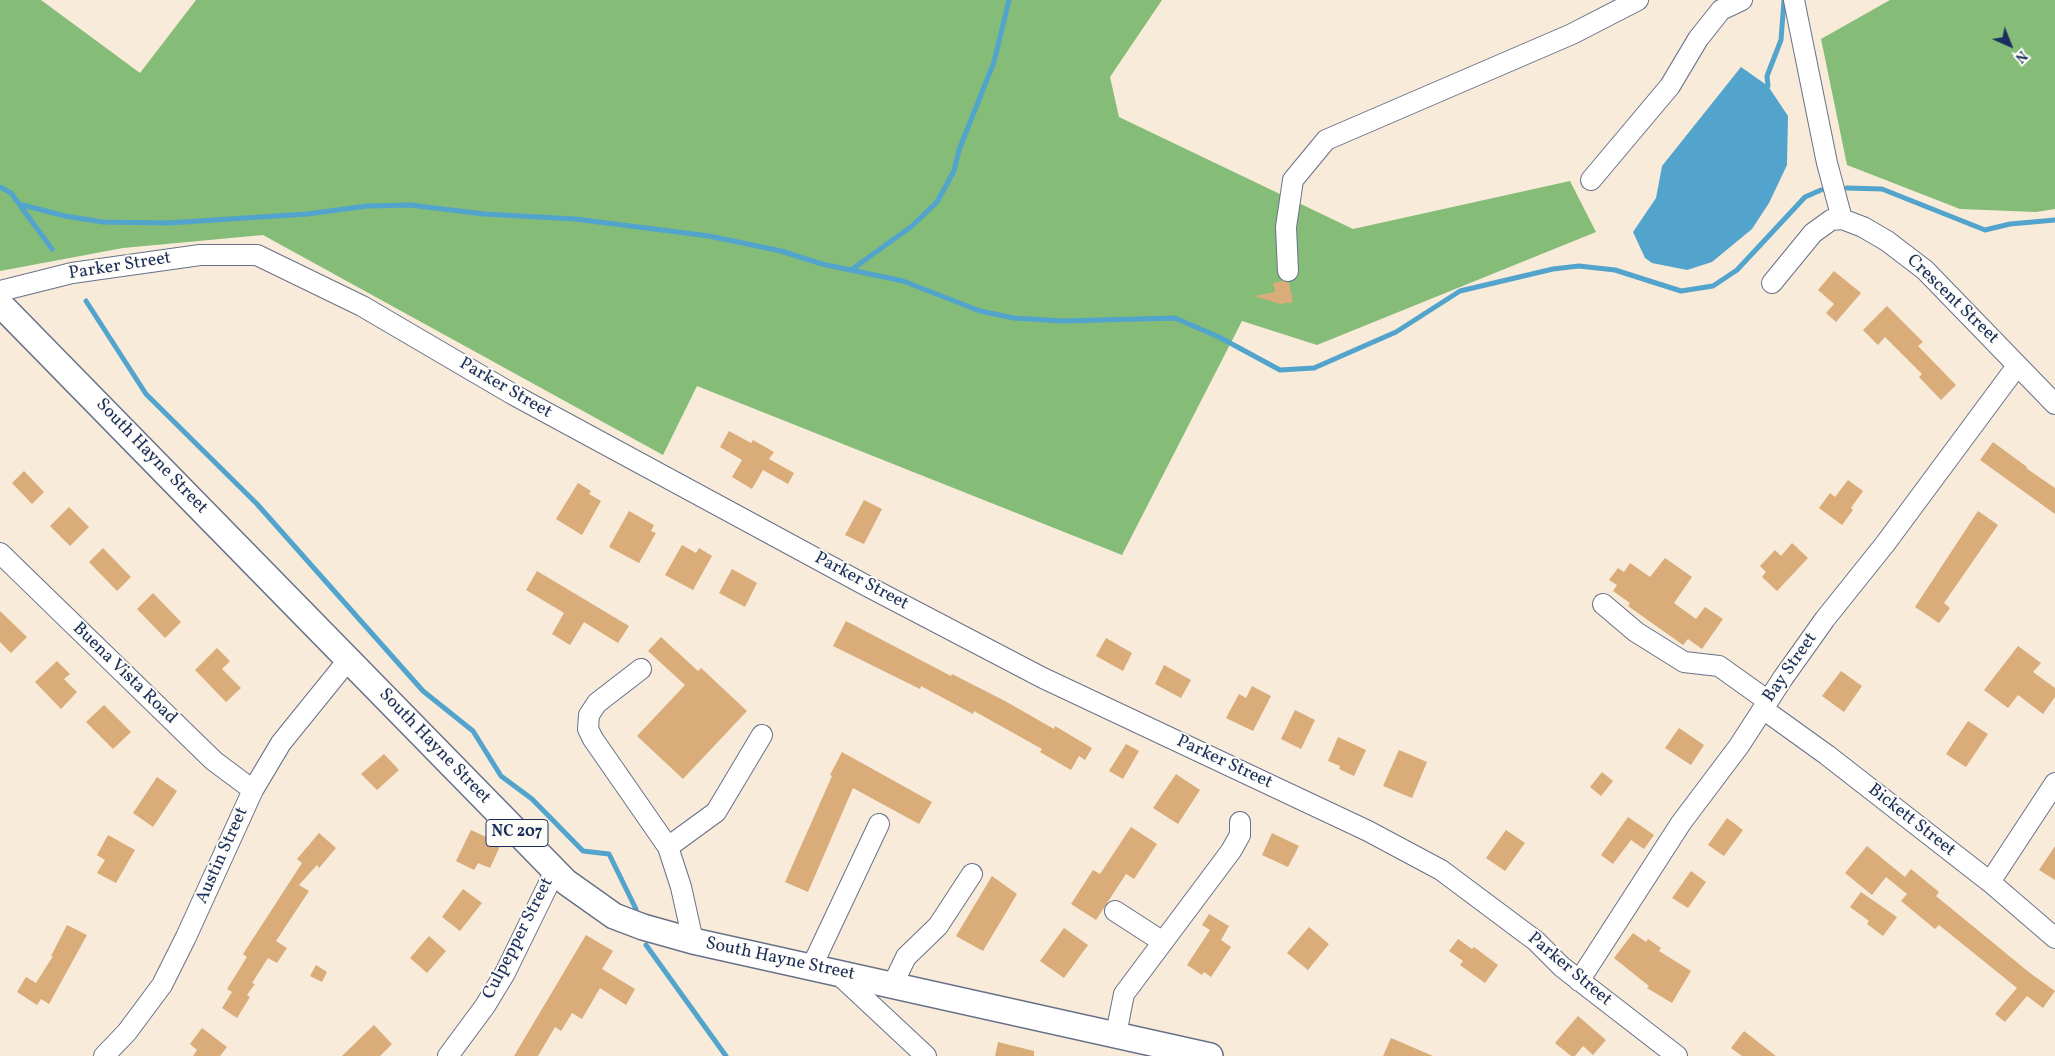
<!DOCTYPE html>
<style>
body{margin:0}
#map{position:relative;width:2055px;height:1056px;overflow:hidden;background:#f8ebd9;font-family:Vollkorn,serif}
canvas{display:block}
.north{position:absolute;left:1985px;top:20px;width:50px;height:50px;-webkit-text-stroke:4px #fdfcf7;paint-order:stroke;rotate:136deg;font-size:14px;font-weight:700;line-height:20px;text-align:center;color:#1b2f5e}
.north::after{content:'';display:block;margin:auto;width:18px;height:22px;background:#1b2f5e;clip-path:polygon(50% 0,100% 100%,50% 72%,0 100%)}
</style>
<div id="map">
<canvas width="2055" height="1056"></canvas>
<div class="north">N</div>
</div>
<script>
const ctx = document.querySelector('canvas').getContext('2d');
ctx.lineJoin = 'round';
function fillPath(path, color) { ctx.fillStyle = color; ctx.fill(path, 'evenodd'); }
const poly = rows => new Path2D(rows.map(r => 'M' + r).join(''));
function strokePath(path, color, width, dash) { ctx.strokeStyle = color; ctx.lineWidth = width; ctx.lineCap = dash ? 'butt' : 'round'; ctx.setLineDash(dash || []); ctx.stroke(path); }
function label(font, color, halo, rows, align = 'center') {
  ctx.font = font + ' Vollkorn,serif'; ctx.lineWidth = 4; ctx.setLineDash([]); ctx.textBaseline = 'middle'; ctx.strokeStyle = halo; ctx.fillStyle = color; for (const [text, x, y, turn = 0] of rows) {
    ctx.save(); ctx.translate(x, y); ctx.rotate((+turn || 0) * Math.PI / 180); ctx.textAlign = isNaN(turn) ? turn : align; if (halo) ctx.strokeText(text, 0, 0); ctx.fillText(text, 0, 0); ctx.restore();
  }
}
const forest = poly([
 [0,0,41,0,140,73,196,0,1162,0,1110,77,1119,117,1353,229,1570,181,1596,232,1317,345,1242,321,1122,555,697,386,663,455,263,235,123,248,0,271],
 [1890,0,2055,0,2055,209,2036,212,1960,209,1847,165,1821,39]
]);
const water = poly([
 [1741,67,1768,86,1788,116,1787,165,1769,203,1752,229,1712,262,1687,270,1652,263,1645,258,1633,232,1656,198,1662,166]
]);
const stream = poly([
 [1768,86,1767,76,1781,40,1784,0],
 [0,187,11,193,52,249],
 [1847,188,1882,189,1985,230,2010,224,2055,220],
 [19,204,65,216,103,222,168,223,307,214,367,206,410,205,484,214,575,219,709,236,781,251,822,264,903,281,980,311,1014,318,1062,321,1175,318,1219,337,1280,370,1314,368,1396,332,1460,291,1553,269,1579,266,1615,270,1681,291,1713,286,1737,270,1805,197,1821,190],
 [851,270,912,226,937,202,954,171,959,150,994,62,1009,0],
 [86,301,146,394,257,504,423,691,473,731,501,776,532,799,583,851,609,854,636,909],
 [646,945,726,1056]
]);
const building = poly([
 [1834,271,1861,293,1836,322,1826,313,1834,304,1818,290],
 [1282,281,1289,283,1293,302,1280,304,1254,296,1275,292,1273,283],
 [1887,306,1923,342,1918,346,1956,385,1941,400,1919,377,1922,374,1885,337,1878,345,1863,330],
 [729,431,751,443,753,440,774,452,769,459,794,473,788,484,763,470,752,489,732,477,742,460,720,447],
 [1993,442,2027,467,2026,468,2055,488,2055,514,1980,460],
 [24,471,44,492,32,504,12,483],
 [1848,480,1863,491,1851,508,1853,510,1842,525,1819,508,1830,493,1835,497],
 [578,483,591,491,589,494,601,501,582,535,556,519],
 [864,500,882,509,864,544,845,535],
 [69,507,89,527,70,546,50,526],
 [629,511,654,525,651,531,656,533,639,563,609,547],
 [1978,511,1998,525,1944,603,1950,608,1939,623,1915,607],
 [1792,543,1808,558,1777,591,1762,577,1766,572,1760,566,1775,550,1781,556],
 [682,545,696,553,699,548,712,556,693,590,665,575],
 [103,548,131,577,117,591,89,562],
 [1665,558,1692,577,1674,603,1696,619,1705,607,1723,619,1702,649,1688,639,1683,645,1628,606,1630,603,1613,591,1617,585,1609,580,1618,568,1624,572,1630,563,1650,577],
 [732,569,757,583,745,607,719,593],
 [537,571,629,626,618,643,584,622,570,645,552,634,564,613,526,590],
 [153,593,181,622,165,638,137,609],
 [0,611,27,637,11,653,0,642],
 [846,621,951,676,952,674,1005,701,1054,729,1055,726,1092,748,1085,760,1079,756,1071,770,1040,752,1042,749,974,711,973,714,921,686,920,689,833,646],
 [661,637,698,671,701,668,747,711,683,779,637,736,685,685,648,651],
 [1106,638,1132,653,1123,671,1096,656],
 [2018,646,2041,663,2033,672,2055,688,2055,697,2043,714,2018,695,2008,708,1984,690],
 [217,648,230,661,222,669,241,688,226,702,195,670],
 [57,661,70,674,64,679,77,692,61,709,35,682],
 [1164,665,1191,680,1181,698,1155,684],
 [1841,671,1862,686,1844,712,1822,696],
 [1252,686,1271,696,1253,731,1226,718,1239,694,1246,698],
 [104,705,131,732,113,749,86,722],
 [1295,710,1315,720,1301,749,1281,739],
 [1968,721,1988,734,1966,767,1946,754],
 [1679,728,1704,745,1691,765,1665,748],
 [1338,737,1366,750,1354,776,1339,769,1340,766,1328,761],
 [1126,744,1139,751,1123,779,1109,771],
 [1399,750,1427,762,1412,798,1383,786],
 [842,752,932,802,919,824,853,788,808,892,785,882,832,776,830,775],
 [384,754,399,770,377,790,361,774],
 [1602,772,1613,781,1601,796,1590,787],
 [1176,774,1200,790,1178,824,1153,808],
 [157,777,177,791,153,827,133,813],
 [1628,817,1654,835,1644,849,1631,840,1613,864,1601,855],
 [1727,818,1743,830,1724,856,1708,845],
 [1131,827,1157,844,1134,879,1126,874,1096,920,1071,904,1093,870,1100,874],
 [471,830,501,844,490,868,478,863,474,870,456,861],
 [1506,830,1525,843,1505,871,1486,858],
 [319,833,336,848,319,868,317,865,299,885,309,891,276,941,287,948,277,963,268,958,252,983,255,984,247,995,250,997,237,1018,222,1008,232,992,227,989,247,957,243,954,302,863,297,859],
 [1272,833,1299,846,1288,867,1262,855],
 [108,835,135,850,116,883,97,873,105,860,97,855],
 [1867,846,1905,877,1911,869,1939,892,1936,896,2030,973,2055,991,2043,1008,2027,996,2005,1022,1995,1014,2017,988,1939,925,1935,929,1901,901,1907,894,1886,877,1872,895,1845,873],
 [2055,846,2055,880,2039,870],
 [1691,871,1706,882,1688,908,1672,898],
 [992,876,1017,894,983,951,956,936],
 [463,889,482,903,460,931,442,917],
 [1861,892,1897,917,1883,936,1867,924,1869,921,1850,907],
 [1209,914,1229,926,1221,940,1231,947,1211,977,1204,972,1202,975,1187,965,1210,930,1202,925],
 [67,925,87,935,49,1004,41,999,37,1005,17,992,26,977,36,983,53,956,51,956],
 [1309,927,1329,944,1308,970,1287,953],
 [1064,928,1088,945,1064,978,1040,961],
 [1633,933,1646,942,1648,939,1661,948,1659,951,1691,971,1672,1003,1647,988,1649,986,1614,958],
 [586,935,613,951,602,969,635,989,626,1005,600,988,582,1019,572,1013,561,1031,555,1027,538,1056,514,1056],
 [429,936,446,951,427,973,410,958],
 [1458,939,1472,949,1474,947,1498,965,1485,983,1460,965,1463,961,1449,951],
 [316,965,327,972,322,982,310,976],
 [1578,1016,1606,1040,1593,1055,1583,1046,1575,1056,1571,1056,1555,1043],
 [374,1025,392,1044,380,1056,342,1056],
 [202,1028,227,1047,220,1056,193,1056,197,1050,190,1044],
 [1744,1031,1776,1056,1742,1056,1731,1048],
 [1391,1038,1433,1056,1383,1056],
 [998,1042,1034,1051,1034,1056,995,1056]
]);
const minor = poly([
 [1794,0,1827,163,1842,219],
 [1591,180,1670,86,1698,39,1721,10,1742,0],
 [1288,271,1286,227,1293,180,1326,140,1572,34,1638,0],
 [1772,283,1813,233,1831,220,1842,219,1863,227,1887,241,1925,270,2055,404],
 [0,291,72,273,200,255,257,255,362,306,514,395,867,586,1043,678,1368,831,1441,870,1536,941,1562,967,1677,1056],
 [0,553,214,761,253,790],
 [1603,604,1636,632,1684,662,1719,666,1768,701],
 [641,669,597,703,589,715,588,729,593,739,668,847],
 [1763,709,1827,755,1990,882,2055,938],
 [1990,882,2055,783],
 [1115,911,1163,942],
 [693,941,681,887,668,847,716,812,762,735],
 [812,966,879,824],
 [836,972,926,1056],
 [1579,981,1681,823,1739,746,1783,678,1825,619,1885,544,2017,366],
 [893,984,906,957,938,926,972,874],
 [1116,1034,1124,994,1231,851,1240,835,1240,822],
 [104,1056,127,1032,162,985,186,937,253,790,281,743,349,659],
 [448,1056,485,1006,505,973,555,871]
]);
const major = poly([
 [0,304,566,882,614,916,643,927,693,941,1210,1056]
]);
const shields = [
 [517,833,62]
];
const shieldNames = [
 ["NC 207",517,833]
];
const streetNames = [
 ["Parker Street",120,267,-9],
 ["Crescent Street",1952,300,44],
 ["Parker Street",505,389,30],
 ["South Hayne Street",151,457,46],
 ["Parker Street",861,582,28],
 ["Bay Street",1791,668,-55],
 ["Buena Vista Road",124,674,44],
 ["South Hayne Street",434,747,46],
 ["Parker Street",1224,763,25],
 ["Bickett Street",1911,821,38],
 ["Austin Street",223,856,-66],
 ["Culpepper Street",519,939,-63],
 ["South Hayne Street",780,960,12],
 ["Parker Street",1569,970,40]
];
fillPath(forest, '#84bc78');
fillPath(water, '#52a4cd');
strokePath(stream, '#52a4cd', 5);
fillPath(building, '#d9ac79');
strokePath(minor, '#687189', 22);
strokePath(major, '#687189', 28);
strokePath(minor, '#fff', 20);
strokePath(major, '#fff', 25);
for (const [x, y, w] of shields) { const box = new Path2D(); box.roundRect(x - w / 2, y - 13.5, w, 27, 4); ctx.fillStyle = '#fdfcf7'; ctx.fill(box); strokePath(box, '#1b2f5e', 1); }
label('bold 16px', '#1b2f5e', null, shieldNames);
label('18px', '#1b2f5e', '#fdfcf7', streetNames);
</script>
